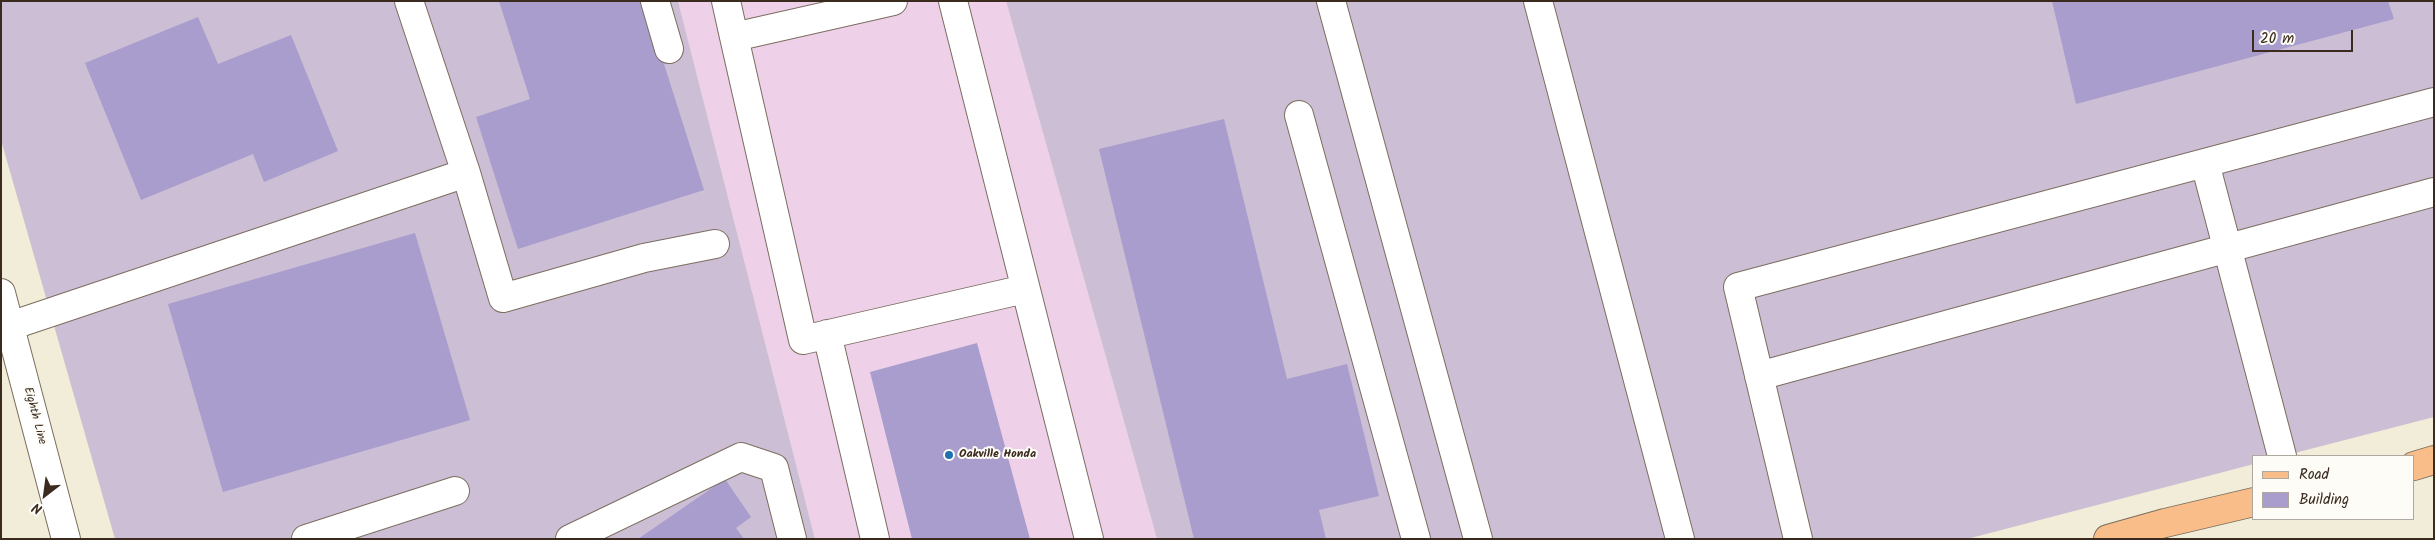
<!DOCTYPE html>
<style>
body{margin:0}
#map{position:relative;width:2435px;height:540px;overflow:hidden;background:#f2edd8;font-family:Kalam,sans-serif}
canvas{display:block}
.frame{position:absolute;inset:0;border:2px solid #3b2a1e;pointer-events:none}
.legend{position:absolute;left:2252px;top:455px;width:162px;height:65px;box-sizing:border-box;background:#fdfcf7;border:1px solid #afa8a0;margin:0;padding:6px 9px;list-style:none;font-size:15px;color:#3b2a1e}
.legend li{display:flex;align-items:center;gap:10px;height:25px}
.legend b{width:25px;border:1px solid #afa8a0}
.north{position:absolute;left:20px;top:470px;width:50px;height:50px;-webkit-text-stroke:4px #fdfcf7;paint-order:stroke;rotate:210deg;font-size:14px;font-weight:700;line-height:20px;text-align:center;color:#3b2a1e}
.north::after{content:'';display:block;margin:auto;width:18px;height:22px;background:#3b2a1e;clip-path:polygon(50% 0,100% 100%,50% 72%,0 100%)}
.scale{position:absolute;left:2252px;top:30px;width:101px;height:22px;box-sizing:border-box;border:2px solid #3b2a1e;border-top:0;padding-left:6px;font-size:15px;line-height:18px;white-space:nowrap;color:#3b2a1e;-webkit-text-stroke:4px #fdfcf7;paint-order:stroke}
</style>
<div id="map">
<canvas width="2435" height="540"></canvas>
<div class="frame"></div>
<ul class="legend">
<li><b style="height:6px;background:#f8bd89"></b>Road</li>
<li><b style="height:14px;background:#a89dcd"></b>Building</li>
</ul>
<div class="north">N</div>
<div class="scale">20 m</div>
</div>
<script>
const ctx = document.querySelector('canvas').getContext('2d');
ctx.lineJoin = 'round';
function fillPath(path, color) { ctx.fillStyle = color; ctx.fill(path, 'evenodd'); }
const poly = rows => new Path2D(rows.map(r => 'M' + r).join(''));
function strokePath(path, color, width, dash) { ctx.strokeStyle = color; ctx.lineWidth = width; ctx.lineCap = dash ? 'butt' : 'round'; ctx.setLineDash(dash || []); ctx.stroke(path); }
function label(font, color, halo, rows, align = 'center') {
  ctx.font = font + ' Kalam,sans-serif'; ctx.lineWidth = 4; ctx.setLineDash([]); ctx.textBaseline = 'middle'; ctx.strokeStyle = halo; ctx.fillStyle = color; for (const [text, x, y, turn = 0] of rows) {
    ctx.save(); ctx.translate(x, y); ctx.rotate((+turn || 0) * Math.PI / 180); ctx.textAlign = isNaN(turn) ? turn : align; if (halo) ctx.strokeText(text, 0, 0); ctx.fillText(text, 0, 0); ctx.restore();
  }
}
const built = poly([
 [678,1,1006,1,1157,539,815,539]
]);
const industrial = poly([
 [1,1,678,1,815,539,115,539,1,140],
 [1006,1,2434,1,2434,417,2283,456,2254,456,2254,464,1967,539,1157,539]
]);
const building = poly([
 [499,1,644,1,704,190,518,249,476,117,530,99],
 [2052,1,2388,1,2394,19,2076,104],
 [198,17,218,64,291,35,338,151,264,182,253,154,141,200,85,63],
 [1224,119,1287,379,1347,364,1379,496,1319,510,1326,539,1194,539,1099,149],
 [415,233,470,420,223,492,168,304],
 [977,343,1030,539,912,539,870,372],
 [725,479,751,517,736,528,744,539,638,539]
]);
const minor = poly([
 [409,1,466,173,503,298,644,258,715,244],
 [655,1,669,49],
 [726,1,734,37,893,1],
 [953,1,1089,539],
 [1331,1,1478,539],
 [1538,1,1680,539],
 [734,37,803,340,1025,289],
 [1299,115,1416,539],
 [2205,163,2282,456],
 [1,293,66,539],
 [10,326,466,173],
 [827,334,875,539],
 [1759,376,2434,192],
 [306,539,455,491],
 [570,539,741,457,774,468,792,539],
 [1798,539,1738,287,2434,102]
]);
const major = poly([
 [2414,466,2434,460],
 [2108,539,2165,523,2254,502]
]);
const markers = [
 [949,455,5,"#1f6fb2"]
];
const streetNames = [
 ["Eighth Line",34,416,75]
];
const poiNames = [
 ["Oakville Honda",959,455]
];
fillPath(built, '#eed0e8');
fillPath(industrial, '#ccbed4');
fillPath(building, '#a89dcd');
strokePath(minor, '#7b6e5f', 30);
strokePath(major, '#7b6e5f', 30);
strokePath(minor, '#fff', 28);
strokePath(major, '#f8bd89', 28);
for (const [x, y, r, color] of markers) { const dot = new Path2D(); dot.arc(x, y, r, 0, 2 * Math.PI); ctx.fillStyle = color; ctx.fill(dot); strokePath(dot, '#fdfcf7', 2); }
label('12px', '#3b2a1e', '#fdfcf7', streetNames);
label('bold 12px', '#3b2a1e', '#fdfcf7', poiNames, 'left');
</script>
